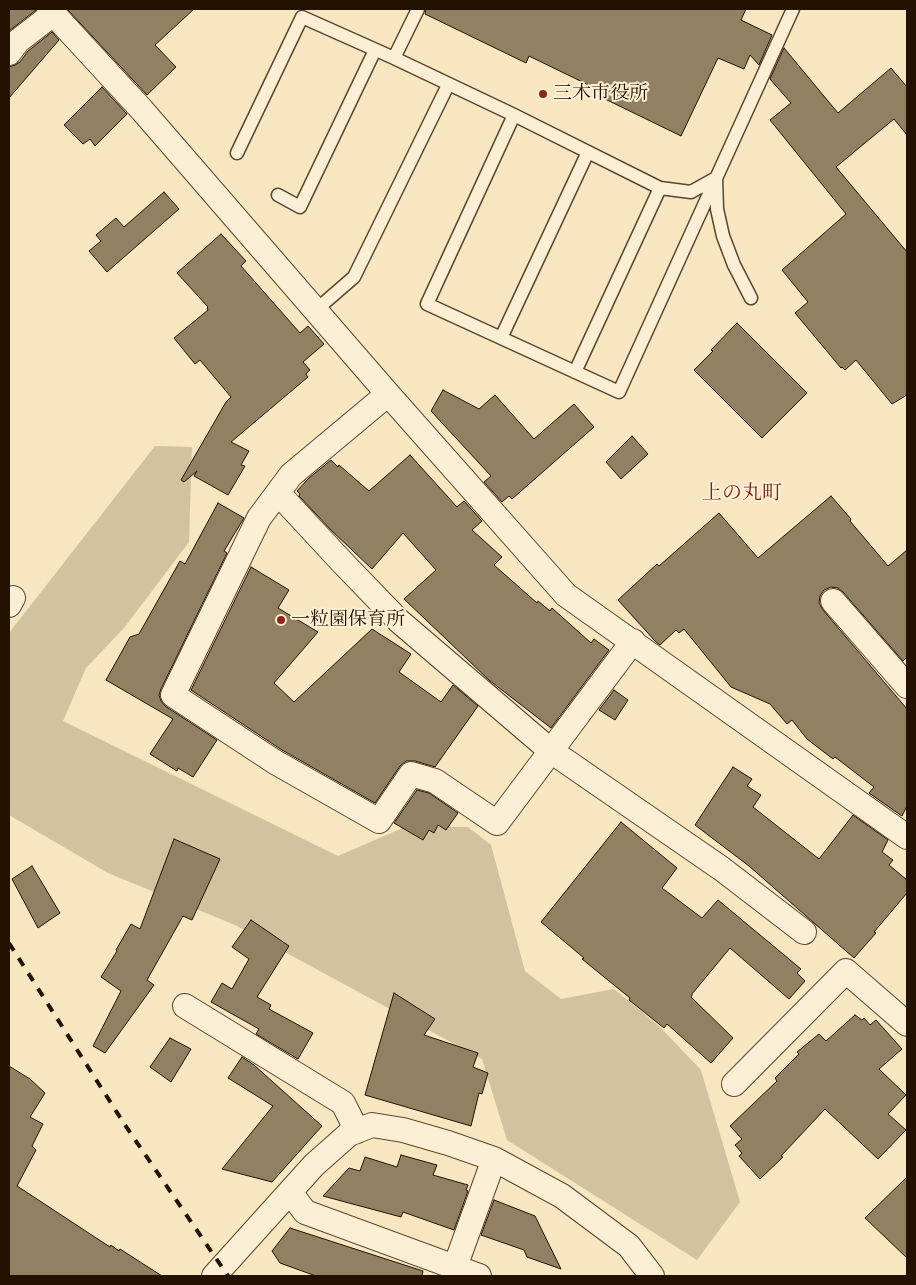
<!DOCTYPE html>
<meta charset="utf-8">
<style>
body{margin:0}
#map{position:relative;width:916px;height:1285px;overflow:hidden;background:#f7e6bf;font-family:"Libre Bodoni",serif}
canvas{display:block}
.frame{position:absolute;inset:0;border:10px solid #241100;pointer-events:none}
</style>
<div id="map">
<canvas width="916" height="1285"></canvas>
<div class="frame"></div>
</div>
<script>
const ctx = document.querySelector('canvas').getContext('2d');
ctx.lineJoin = 'round';
function fillPath(path, color) { ctx.fillStyle = color; ctx.fill(path, 'evenodd'); }
const poly = rows => new Path2D(rows.map(r => 'M' + r).join(''));
function strokePath(path, color, width, dash) { ctx.strokeStyle = color; ctx.lineWidth = width; ctx.lineCap = dash ? 'butt' : 'round'; ctx.setLineDash(dash || []); ctx.stroke(path); }
function label(font, color, halo, rows, align = 'center') {
  ctx.font = font + ' "Libre Bodoni","Noto Serif JP",serif'; ctx.lineWidth = 4; ctx.setLineDash([]); ctx.textBaseline = 'middle'; ctx.strokeStyle = halo; ctx.fillStyle = color; for (const [text, x, y, turn = 0] of rows) {
    ctx.save(); ctx.translate(x, y); ctx.rotate((+turn || 0) * Math.PI / 180); ctx.textAlign = isNaN(turn) ? turn : align; if (halo) ctx.strokeText(text, 0, 0); ctx.fillText(text, 0, 0); ctx.restore();
  }
}
const green = poly([
 [155,446,192,447,189,542,124,628,86,668,63,721,338,856,405,827,468,827,491,845,525,971,561,999,614,989,659,1026,701,1070,740,1202,697,1260,507,1140,482,1059,235,925,108,873,9,815,9,633]
]);
const building = poly([
 [9,9,36,9,36,10,9,31,9,9],
 [67,9,194,9,155,45,176,67,147,95,67,9],
 [426,9,746,9,741,20,772,35,759,65,750,55,744,69,718,58,681,136,601,97,603,92,529,56,526,63,425,14,426,9],
 [52,32,59,40,9,98,9,67,15,65,20,62,28,51,52,32],
 [784,48,838,113,891,68,907,87,907,135,894,119,836,167,907,252,907,395,892,404,856,360,845,370,842,367,841,368,795,313,808,302,782,270,846,214,770,120,791,103,770,79,784,48],
 [102,87,127,114,95,146,90,139,83,144,64,125,102,87],
 [164,192,179,209,107,272,89,251,101,241,96,235,116,218,124,227,164,192],
 [221,234,246,261,241,266,300,333,308,326,324,344,303,362,310,370,306,374,308,377,231,442,249,451,241,465,245,466,228,495,194,476,197,471,184,482,181,480,226,402,231,397,200,360,195,364,174,338,208,310,207,308,208,307,177,273,221,234],
 [737,323,807,393,762,438,694,370,713,351,711,350,737,323],
 [443,390,479,409,495,395,534,439,574,404,594,427,512,499,509,496,502,502,484,482,491,476,431,411,443,390],
 [632,436,648,454,621,479,606,462,632,436],
 [410,455,457,507,464,501,482,521,472,530,502,557,494,565,537,603,538,601,550,611,552,608,591,643,594,639,609,650,551,728,489,680,404,599,436,570,403,533,372,569,332,531,299,496,300,494,297,491,309,478,331,460,338,467,339,465,369,491,410,455],
 [831,496,851,519,850,521,888,566,907,550,907,657,903,661,843,592,838,588,831,587,824,590,820,596,819,603,823,610,907,709,907,806,902,816,869,793,874,787,835,757,833,759,807,739,792,720,787,724,770,704,731,687,684,629,679,633,676,630,660,645,655,641,618,600,657,564,659,566,719,513,758,558,831,496],
 [218,503,244,518,224,551,227,553,161,689,159,695,161,701,165,706,217,740,193,777,178,768,177,771,150,754,173,719,106,680,130,637,139,634,180,561,185,564,218,503],
 [251,567,289,590,278,608,318,632,274,683,294,702,372,629,411,654,399,672,441,702,453,685,478,706,435,767,415,761,406,761,400,766,375,803,282,750,191,690,251,567],
 [614,690,628,700,615,720,599,710,614,690],
 [733,767,752,779,747,786,761,795,753,807,819,859,853,815,888,840,882,852,893,860,889,865,907,880,907,893,874,932,876,933,854,958,749,866,695,825,733,767],
 [417,790,429,793,458,813,446,830,438,825,434,833,429,830,423,840,394,823,417,790],
 [621,822,677,868,662,888,702,918,718,900,801,969,797,973,805,981,789,999,730,948,692,994,692,995,691,997,733,1038,711,1063,667,1024,664,1028,629,1000,630,998,582,959,584,958,541,922,621,822],
 [174,839,220,859,192,920,183,916,147,980,154,985,105,1053,93,1046,121,991,101,977,117,951,116,950,131,924,140,929,174,839],
 [32,866,60,913,38,928,12,879,32,866],
 [251,920,289,946,257,997,271,1005,269,1009,313,1033,298,1059,256,1034,259,1029,211,1002,222,983,232,989,249,959,232,947,251,920],
 [394,993,435,1019,424,1035,478,1053,473,1067,488,1073,482,1094,479,1093,471,1126,365,1095,394,993],
 [855,1015,862,1020,864,1018,870,1025,876,1020,902,1049,879,1069,906,1095,888,1114,906,1130,878,1159,825,1109,781,1156,783,1157,760,1179,739,1156,742,1153,735,1145,742,1139,730,1126,777,1081,775,1078,799,1054,797,1052,819,1034,826,1041,855,1015],
 [170,1038,191,1049,171,1082,150,1067,170,1038],
 [242,1057,254,1065,322,1126,272,1182,222,1169,273,1106,228,1078,242,1057],
 [9,1066,30,1079,45,1093,30,1117,43,1124,32,1146,36,1150,17,1186,110,1247,111,1245,119,1251,120,1249,162,1276,9,1276,9,1066],
 [401,1155,437,1165,433,1175,468,1185,466,1190,468,1191,454,1230,403,1212,401,1217,323,1196,349,1168,360,1171,365,1157,397,1167,401,1155],
 [907,1177,907,1258,865,1218,907,1177],
 [494,1200,535,1216,561,1269,527,1257,524,1250,481,1235,494,1200],
 [290,1228,423,1271,422,1276,316,1276,280,1263,272,1251,290,1228]
]);
const lane = poly([
 [394,58,418,9],
 [514,115,427,304,619,392,793,9],
 [237,153,302,17,394,58,514,115,660,188,691,192,716,178,717,209,723,236,734,265,751,298],
 [278,195,300,207,375,50],
 [316,310,354,277,448,85],
 [501,338,588,152],
 [575,372,660,188]
]);
const street = poly([
 [49,9,142,110,388,394,566,595,907,837],
 [9,53,18,41,53,14],
 [388,394,291,475,259,518,173,695,275,762,379,821,411,774,435,781,497,823,633,641],
 [278,493,342,562,399,621,551,751,722,869,804,932],
 [833,601,907,686],
 [9,605,13,598],
 [185,1006,343,1103,357,1131],
 [734,1084,846,971,907,1024],
 [290,1192,305,1212,479,1276],
 [455,1267,494,1159],
 [214,1276,314,1165,349,1134,372,1125,403,1130,448,1143,494,1159,562,1196,629,1246,652,1276]
]);
const rail = poly([
 [9,943,125,1125,228,1276]
]);
const markers = [
 [543,94,5,"#8f2418"],
 [281,620,5,"#8f2418"]
];
const poiNames = [
 ["三木市役所",553,94],
 ["一粒園保育所",291,620]
];
const neighbourhoodNames = [
 ["上の丸町",742,494]
];
fillPath(green, '#d3c29f');
fillPath(building, '#928063');
strokePath(building, '#241100', 1);
strokePath(lane, '#594630', 15);
strokePath(street, '#594630', 26);
strokePath(lane, '#faefd5', 12);
strokePath(street, '#faefd5', 24);
strokePath(rail, '#241100', 4, [9, 9]);
for (const [x, y, r, color] of markers) { const dot = new Path2D(); dot.arc(x, y, r, 0, 2 * Math.PI); ctx.fillStyle = color; ctx.fill(dot); strokePath(dot, '#faefd5', 2); }
label('19px', '#241100', '#faefd5', poiNames, 'left');
label('20px', '#7a1f14', '#faefd5', neighbourhoodNames);
</script>
